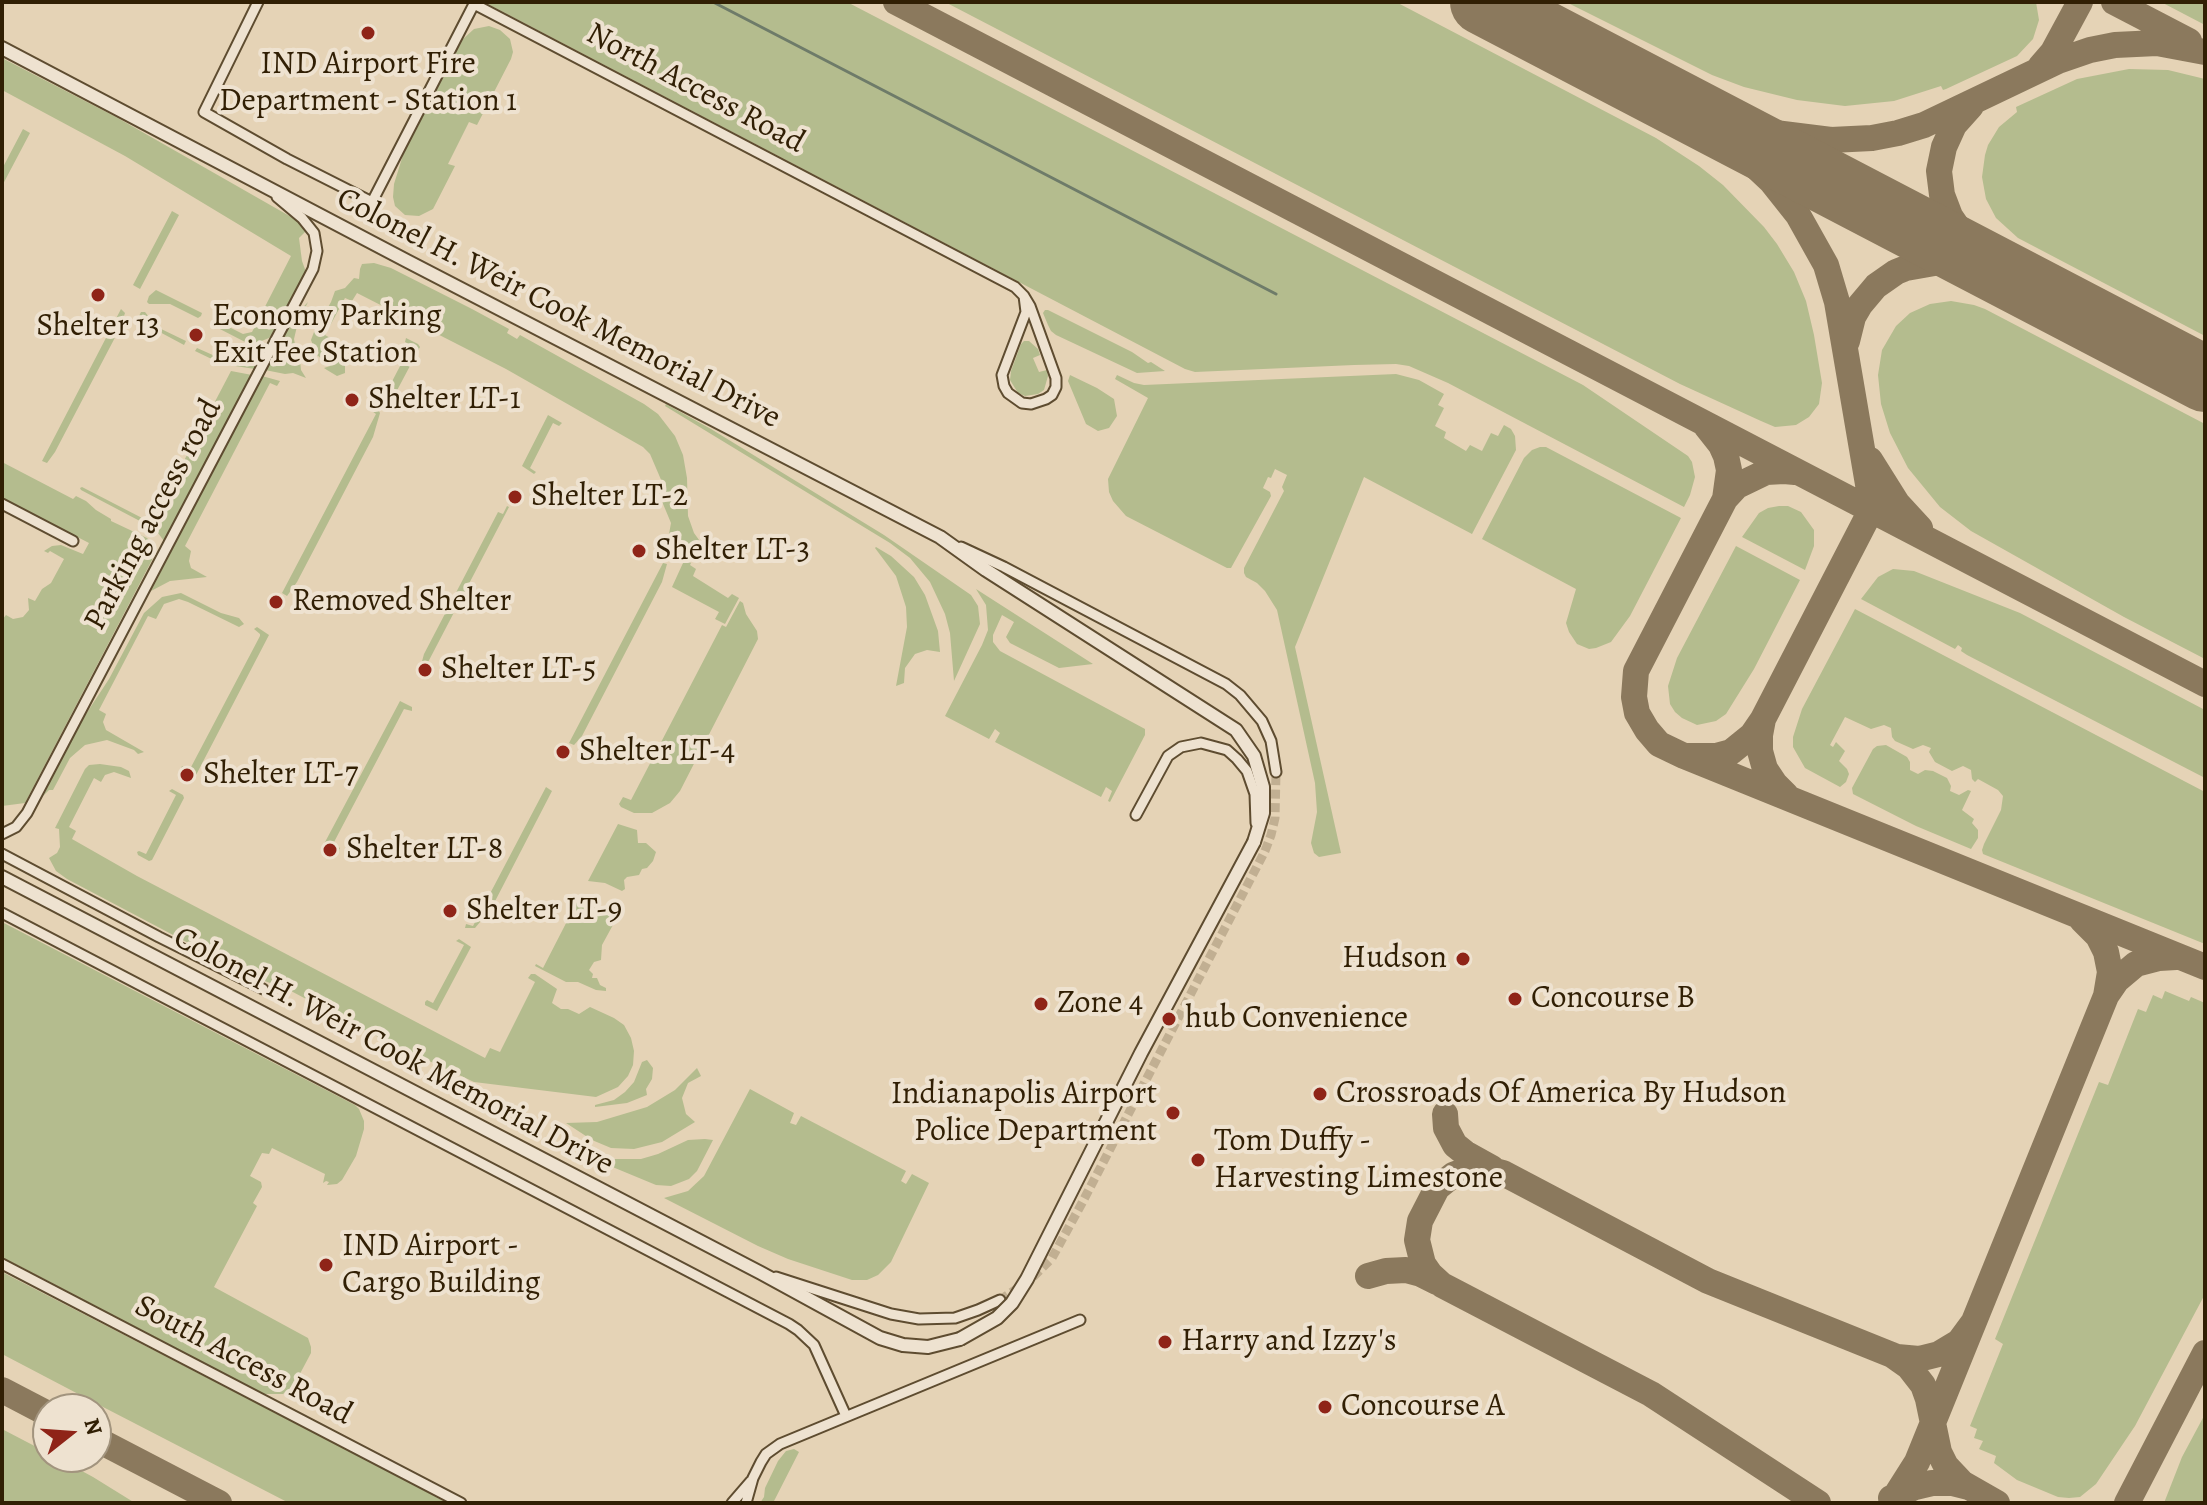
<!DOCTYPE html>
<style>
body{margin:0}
#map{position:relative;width:2207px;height:1505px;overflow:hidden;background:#e5d3b6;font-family:Alegreya,serif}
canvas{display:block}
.frame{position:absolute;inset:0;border:4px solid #311f04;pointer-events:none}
.north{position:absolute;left:32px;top:1393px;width:80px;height:80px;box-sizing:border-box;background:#eee2d0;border:2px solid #a2947e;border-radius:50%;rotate:73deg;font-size:22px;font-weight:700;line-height:32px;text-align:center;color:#311f04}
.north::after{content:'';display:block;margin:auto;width:28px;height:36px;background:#8f2418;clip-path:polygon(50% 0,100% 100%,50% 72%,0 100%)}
</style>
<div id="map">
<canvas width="2207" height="1505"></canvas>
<div class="frame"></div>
<div class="north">N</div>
</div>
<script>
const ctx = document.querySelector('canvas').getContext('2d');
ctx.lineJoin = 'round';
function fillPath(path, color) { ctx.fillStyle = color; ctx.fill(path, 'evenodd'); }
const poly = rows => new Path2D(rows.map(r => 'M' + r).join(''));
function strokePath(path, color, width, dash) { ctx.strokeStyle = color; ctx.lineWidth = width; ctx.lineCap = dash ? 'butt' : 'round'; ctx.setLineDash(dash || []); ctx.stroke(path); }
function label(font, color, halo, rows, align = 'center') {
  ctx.font = font + ' Alegreya,serif'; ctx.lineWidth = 8; ctx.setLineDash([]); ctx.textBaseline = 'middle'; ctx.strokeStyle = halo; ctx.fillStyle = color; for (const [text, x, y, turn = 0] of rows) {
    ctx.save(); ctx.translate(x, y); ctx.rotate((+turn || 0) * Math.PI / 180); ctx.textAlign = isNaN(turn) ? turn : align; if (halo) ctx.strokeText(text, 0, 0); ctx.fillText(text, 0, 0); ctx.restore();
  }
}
const green = poly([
 [484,2,847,2,1583,385,1688,456,1692,462,1695,477,1690,495,1684,507,1448,383,1409,366,1396,364,1354,365,1195,372,1185,369],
 [945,2,1396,2,1656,138,1699,166,1723,185,1764,227,1777,244,1794,272,1806,301,1814,335,1822,383,1819,404,1809,417,1796,425,1775,427,1761,421,1680,384],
 [1566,2,2036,2,2039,20,2033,39,2017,56,1946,89,1943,90,1941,86,1894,101,1845,106,1797,100,1744,87,1712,75],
 [2161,2,2205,2,2205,25],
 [489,26,500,30,510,39,513,52,511,59,477,125,469,122,448,164,455,166,433,209,419,216,405,215,395,206,393,197,394,184,403,155,463,39,474,29],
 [2,58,116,117,300,222,307,230,299,238,302,261,306,272,275,330,269,338,259,342,247,343,216,327,219,322,243,334,252,332,291,256,125,156,2,90],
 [2129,69,2168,70,2205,79,2205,336,2018,238,1996,218,1986,199,1982,177,1985,155,1988,145,1999,127,2017,112,2016,107,2077,79],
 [23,129,30,133,2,186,2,169],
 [172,211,179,215,140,289,133,285],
 [374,263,391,268,472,309,509,329,507,333,517,339,520,335,644,404,658,414,675,436,683,455,687,478,688,516,694,533,702,544,699,550,669,534,671,523,661,499,668,496,650,454,643,447,506,369,357,293,352,301,345,298,325,335,332,339,329,346,330,354,345,366,345,373,337,376,327,370,324,368,330,366,317,355,319,353,314,348,311,340,314,332,331,302,335,291,345,288,354,278,359,279,360,269,362,264],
 [156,290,202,313,201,316,198,318,170,304,149,304,147,302,149,296],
 [1951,301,1974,305,1985,309,2205,424,2205,659,2124,617,1971,531,1940,507,1908,468,1890,433,1881,404,1878,375,1882,350,1896,326,1910,313,1930,304],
 [308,302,298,322,294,339,296,350,300,360,301,370,306,378,293,373,285,374,265,370,291,320],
 [121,309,125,313,120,328,55,452,47,463,42,461],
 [1045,310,1048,310,1132,352,1148,363,1151,362,1165,371,1137,373,1056,335,1051,331,1048,325,1043,313],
 [141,312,145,312,157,327,186,341,184,345,141,322,138,318],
 [406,338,418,344,420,347,393,398,390,399,379,393,378,391,386,393,411,345,405,342],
 [1024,341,1029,341,1038,349,1040,355,1033,358,1039,372,1047,370,1048,376,1044,390,1038,394,1025,396,1018,393,1010,380,1011,371,1021,344],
 [197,348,215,356,231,359,244,359,262,354,262,356,255,369,222,364,195,351],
 [231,371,252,375,166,541,164,541,155,529,81,490,80,488,82,487,144,519,154,518],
 [1396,374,1419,380,1444,394,1438,405,1444,408,1435,426,1446,432,1444,438,1466,451,1470,445,1482,451,1491,433,1498,436,1504,425,1511,429,1515,436,1516,450,1472,534,1364,477,1295,647,1341,853,1319,857,1314,853,1311,843,1317,812,1315,783,1277,610,1265,591,1257,583,1246,577,1244,573,1244,568,1284,491,1282,487,1287,475,1275,469,1271,478,1268,477,1263,488,1270,492,1271,496,1231,568,1227,568,1126,516,1113,501,1109,492,1108,479,1148,398,1115,379,1117,375,1134,383,1144,385],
 [1070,375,1097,388,1114,399,1117,416,1109,428,1098,431,1086,424,1068,381],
 [262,376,280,381,277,386,270,383,185,546,191,551,189,561,191,568,207,577,170,581,151,591],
 [666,404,711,429,884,535,971,595,978,606,980,624,954,681,950,633,945,614,930,582,910,558,890,543,665,406],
 [371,405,376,406,380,413,373,437,297,582,287,596,282,593,376,414,369,409],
 [548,415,562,423,559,426,553,423,530,468,536,472,534,474,522,466],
 [1540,447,1546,447,1681,518,1630,616,1611,642,1596,648,1589,649,1577,644,1569,632,1566,623,1576,589,1482,539,1524,458,1532,450],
 [2,462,73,499,76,496,86,501,96,510,111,519,111,521,147,538,152,543,154,551,152,560,25,803,2,806,2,620,6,615,13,619,23,617,29,610,28,598,35,601,42,589,51,583,64,559,50,551,48,553,44,551,52,546,61,545,83,554,89,543,2,498],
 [507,506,509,507,425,668,421,665,424,654,497,514,498,512,503,514],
 [1779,506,1788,506,1801,512,1814,530,1814,546,1805,570,1742,537,1759,513,1768,508],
 [673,539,698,552,695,558,689,555,687,560,691,563,690,565,696,569,693,576,728,598,732,594,739,598,725,624,715,619,719,612,672,587,683,563,679,552,670,545],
 [1736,546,1800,580,1754,669,1726,714,1716,721,1697,725,1682,718,1675,712,1670,704,1668,686,1677,658],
 [876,547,891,556,914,577,925,595,938,631,940,652,927,650,915,654,905,668,904,683,896,686,907,627,906,607,896,576,875,548],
 [663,563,667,564,662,582,582,736,574,745,569,743],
 [1893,569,1914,571,2020,613,2205,710,2205,778,1967,655,1961,651,1962,648,1958,645,1955,649,1861,599,1878,577],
 [976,589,1093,664,1059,668,1010,643,1006,637,1014,622,1002,615,993,635,993,642,1000,651,1145,729,1145,735,1110,802,1108,801,1112,791,1106,787,1101,797,995,742,1000,733,995,729,989,739,945,716,982,645,988,630,986,605],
 [181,593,221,613,239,618,244,624,239,627,188,602,179,599,164,604,156,619,148,616,99,710,106,714,103,722,106,730,144,752,138,754,134,750,107,740,85,745,70,758,53,790,49,790,43,796,82,720,109,679,144,613,162,597],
 [740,601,743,603,746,614,757,631,758,639,680,791,670,803,652,813,634,813,621,807,619,804,623,797,631,800,722,625,726,627],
 [1855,609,2205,792,2205,944,1983,854,1982,850,1984,844,2001,810,2003,796,1998,790,1978,779,1975,782,1972,779,1971,770,1963,766,1952,771,1935,762,1929,752,1931,748,1923,745,1913,749,1895,741,1892,737,1891,728,1884,725,1871,729,1845,717,1830,745,1833,747,1836,742,1845,751,1839,761,1847,769,1849,774,1846,782,1840,787,1805,768,1793,747,1793,737,1802,709],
 [257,627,269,635,195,777,180,770,182,766,190,769,260,636,260,634,254,629],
 [400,701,412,707,412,711,404,709,333,844,340,848,339,852,324,844],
 [1886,745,1907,757,1910,762,1910,770,1918,774,1925,770,1933,771,1947,778,1951,786,1950,791,1959,795,1968,790,1971,791,1962,810,1974,819,1972,823,1978,830,1978,838,1971,849,1916,826,1853,794,1852,788,1873,749,1877,746],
 [100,764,121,767,129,771,131,778,114,772,105,775,101,782,94,778,69,827,76,831,72,839,137,876,485,1058,490,1048,500,1052,535,982,528,978,531,974,535,974,557,989,552,1003,561,1009,568,1009,579,1014,590,1007,614,1018,624,1025,631,1038,634,1051,633,1065,628,1076,618,1087,596,1097,474,1082,380,1038,291,991,249,975,67,879,56,871,49,858,57,853,60,847,59,829,55,828,85,769,89,765],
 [546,787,552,791,491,909,475,928,465,928,466,924,473,926],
 [172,789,183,795,184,798,152,860,149,861,138,855,137,852,139,851,146,854,176,795,169,791],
 [618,824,637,830,638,843,646,843,656,852,653,861,647,868,642,869,639,875,627,877,624,880,625,889,622,891,605,883,588,881],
 [581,894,584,905,600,909,615,916,614,923,602,945,601,960,594,962,589,970,593,974,592,978,597,978,600,985,606,988,606,991,596,990,578,982,566,982,535,966,536,964,543,968],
 [2,922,355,1105,359,1109,364,1121,364,1129,356,1156,342,1180,337,1184,327,1185,329,1182,326,1181,323,1183,325,1174,272,1148,269,1154,262,1153,250,1176,261,1182,262,1187,253,1203,257,1206,214,1287,308,1338,311,1347,311,1353,294,1385,283,1394,264,1394,2,1257],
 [459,939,471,947,437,1011,425,1005,425,1002,427,1000,433,1003,464,945,456,941],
 [2165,991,2189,1001,2191,997,2205,1003,2205,1294,2135,1426,2096,1484,2080,1497,2069,1498,2058,1497,2017,1480,1994,1463,1996,1456,1979,1449,1983,1441,1974,1438,1977,1429,1970,1426,2003,1344,1995,1339,2099,1082,2108,1085,2138,1009,2146,1012,2153,995,2162,999],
 [647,1060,653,1068,652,1079,646,1089,647,1095,627,1103,595,1107,595,1105,614,1100,625,1092,634,1082,642,1062],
 [697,1068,701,1076,688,1083,682,1098,686,1114,695,1122,662,1142,634,1149,611,1148,592,1140,566,1123,597,1122,647,1107,675,1090],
 [750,1089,794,1113,790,1123,796,1125,801,1116,906,1171,901,1181,906,1184,912,1174,929,1183,891,1262,878,1275,867,1280,852,1280,788,1259,758,1246,664,1198,688,1191,704,1176],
 [705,1139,713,1140,697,1171,689,1179,671,1186,656,1185,586,1156,588,1154,611,1159,641,1159,658,1154,688,1140],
 [2,1272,392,1473,447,1503,289,1503,105,1408,2,1354],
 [2205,1414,2205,1503,2164,1503,2182,1457],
 [2,1429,48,1453,48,1457,56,1457,93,1477,135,1503,2,1503],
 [794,1449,799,1452,773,1503,760,1503,764,1497,765,1488,778,1461,786,1451]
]);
const stream = poly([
 [713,2,1276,294]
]);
const taxiway = poly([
 [896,2,2205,684],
 [2114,2,2189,41],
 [1515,19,1658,96,1702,124,1738,150,1771,181,1798,215,1826,265,1837,302,1869,490,1869,509,1867,518,1763,719,1752,735,1731,752,1716,756,1684,756],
 [2040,67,2053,52,2080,2],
 [1691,104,1734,122,1767,132,1831,140,1872,138,1898,133,1924,125,2058,61,2090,50,2115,45,2157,43,2205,52],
 [1971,106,1954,125,1944,147,1939,171,1942,195,1950,216,1965,238,1985,257,2003,269],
 [1847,341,1853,317,1860,305,1876,286,1896,272,1906,268,1940,262,1967,265,1998,275,2121,335],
 [1706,426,1721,445,1726,456,1729,470,1725,499],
 [1870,460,1897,503,1920,528],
 [1795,472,1784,471,1766,472,1737,486,1725,499,1636,671,1634,697,1637,713,1647,730,1659,744,1684,756,2205,967],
 [1763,719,1760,735,1760,751,1765,769,1775,784,1786,795],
 [2106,996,2117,980,2136,964,2159,958,2176,957],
 [1445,1114,1446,1128,1455,1145,1465,1153,1492,1168],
 [1368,1276,1386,1271,1406,1270,1421,1274,1437,1282],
 [1892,1355,1909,1367,1923,1385,1928,1399,1939,1452,1946,1466,1962,1483,1997,1503],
 [2,1390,48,1414],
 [96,1439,219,1503],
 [1891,1498,1915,1487,1932,1483,1952,1483,1968,1487],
 [1818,1503,1651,1394,1442,1285,1430,1274,1423,1264,1417,1240,1420,1221,1437,1188,1453,1175,1469,1169,1484,1168,1503,1173,1708,1281,1897,1357,1919,1359,1939,1354,1959,1342,1973,1323],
 [1891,1503,1917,1462,2106,996,2110,972,2106,952,2098,936,2082,920],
 [2127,1503,2205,1353]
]);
const runway = poly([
 [1483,2,2205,379]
]);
const minorTunnel = poly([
 [1000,1300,1030,1280,1052,1258,1082,1203,1265,851,1271,835,1275,818,1276,772]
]);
const minor = poly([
 [258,2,204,112,287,159,372,202,474,4,1015,287,1024,296,1030,306,1056,378,1056,387,1052,395,1046,399,1031,404,1022,403,1008,393,1004,386,1002,375,1026,312,1024,296],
 [2,504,73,541],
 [961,547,1004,567,1226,684,1240,695,1262,721,1271,741,1276,772],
 [1136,815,1168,756,1181,747,1201,743,1227,750,1237,759,1247,771,1255,794,1256,823],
 [2,834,16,827,27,813,313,269,317,251,314,233,302,218,277,197],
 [2,854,159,937,263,989],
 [2,913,789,1324,798,1330,814,1345,846,1416],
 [2,1264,461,1503],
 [776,1277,891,1314,919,1319,955,1318,978,1310,1000,1300],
 [732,1503,751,1481],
 [746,1503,753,1478,761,1462,766,1454,780,1444,1080,1320]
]);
const tertiary = poly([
 [2,48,407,261,940,537,986,570,1236,730,1254,756,1263,787,1263,813,1254,842],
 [2,877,761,1273,880,1338,903,1345,928,1347,960,1339]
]);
const tertiaryBridge = poly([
 [960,1339,997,1318,1012,1303,1027,1279,1141,1053,1254,842]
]);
const markers = [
 [368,33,8,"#8f2418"],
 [98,295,8,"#8f2418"],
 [196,335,8,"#8f2418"],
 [352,400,8,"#8f2418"],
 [515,497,8,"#8f2418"],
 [639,551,8,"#8f2418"],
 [276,602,8,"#8f2418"],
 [425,670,8,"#8f2418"],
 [563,752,8,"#8f2418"],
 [187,775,8,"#8f2418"],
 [330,850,8,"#8f2418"],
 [450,911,8,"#8f2418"],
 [1463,959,8,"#8f2418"],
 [1515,999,8,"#8f2418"],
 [1041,1004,8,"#8f2418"],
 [1169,1019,8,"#8f2418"],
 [1320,1094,8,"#8f2418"],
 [1173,1113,8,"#8f2418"],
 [1198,1160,8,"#8f2418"],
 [326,1265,8,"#8f2418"],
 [1165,1342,8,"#8f2418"],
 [1325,1407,8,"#8f2418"]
];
const poiNames = [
 ["IND Airport Fire",368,65,"center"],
 ["Department - Station 1",368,102,"center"],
 ["Economy Parking",212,317],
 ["Exit Fee Station",212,354],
 ["Shelter 13",98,327,"center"],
 ["Shelter LT-1",368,400],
 ["Shelter LT-2",531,497],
 ["Shelter LT-3",655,551],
 ["Removed Shelter",292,602],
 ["Shelter LT-5",441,670],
 ["Shelter LT-4",579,752],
 ["Shelter LT-7",203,775],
 ["Shelter LT-8",346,850],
 ["Shelter LT-9",466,911],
 ["Hudson",1447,959,"right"],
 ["Concourse B",1531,999],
 ["Zone 4",1057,1004],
 ["hub Convenience",1185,1019],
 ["Crossroads Of America By Hudson",1336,1094],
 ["Indianapolis Airport",1157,1095,"right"],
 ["Police Department",1157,1132,"right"],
 ["Tom Duffy -",1214,1142],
 ["Harvesting Limestone",1214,1179],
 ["IND Airport -",342,1247],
 ["Cargo Building",342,1284],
 ["Harry and Izzy's",1181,1342],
 ["Concourse A",1341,1407]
];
const streetNames = [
 ["North Access Road",695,89,28],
 ["Colonel H. Weir Cook Memorial Drive",558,309,27],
 ["Parking access road",154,515,-62],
 ["Colonel H. Weir Cook Memorial Drive",393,1052,28],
 ["South Access Road",243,1361,28]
];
fillPath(green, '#b4bc8e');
strokePath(stream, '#6e7b69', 3);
strokePath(taxiway, '#8b795d', 26);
strokePath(runway, '#8b795d', 66);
strokePath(minorTunnel, '#c1af92', 9, [9, 4.5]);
strokePath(minor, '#5e4c30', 13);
strokePath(tertiary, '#5e4c30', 16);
strokePath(minor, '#eee2d0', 9);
strokePath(tertiary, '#eee2d0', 12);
strokePath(tertiaryBridge, '#5e4c30', 16, []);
strokePath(tertiaryBridge, '#eee2d0', 12);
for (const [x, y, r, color] of markers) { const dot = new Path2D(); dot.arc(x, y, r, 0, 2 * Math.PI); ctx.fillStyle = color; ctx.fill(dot); strokePath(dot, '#eee2d0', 3); }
label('32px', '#311f04', '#eee2d0', poiNames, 'left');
label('32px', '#311f04', '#eee2d0', streetNames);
</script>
